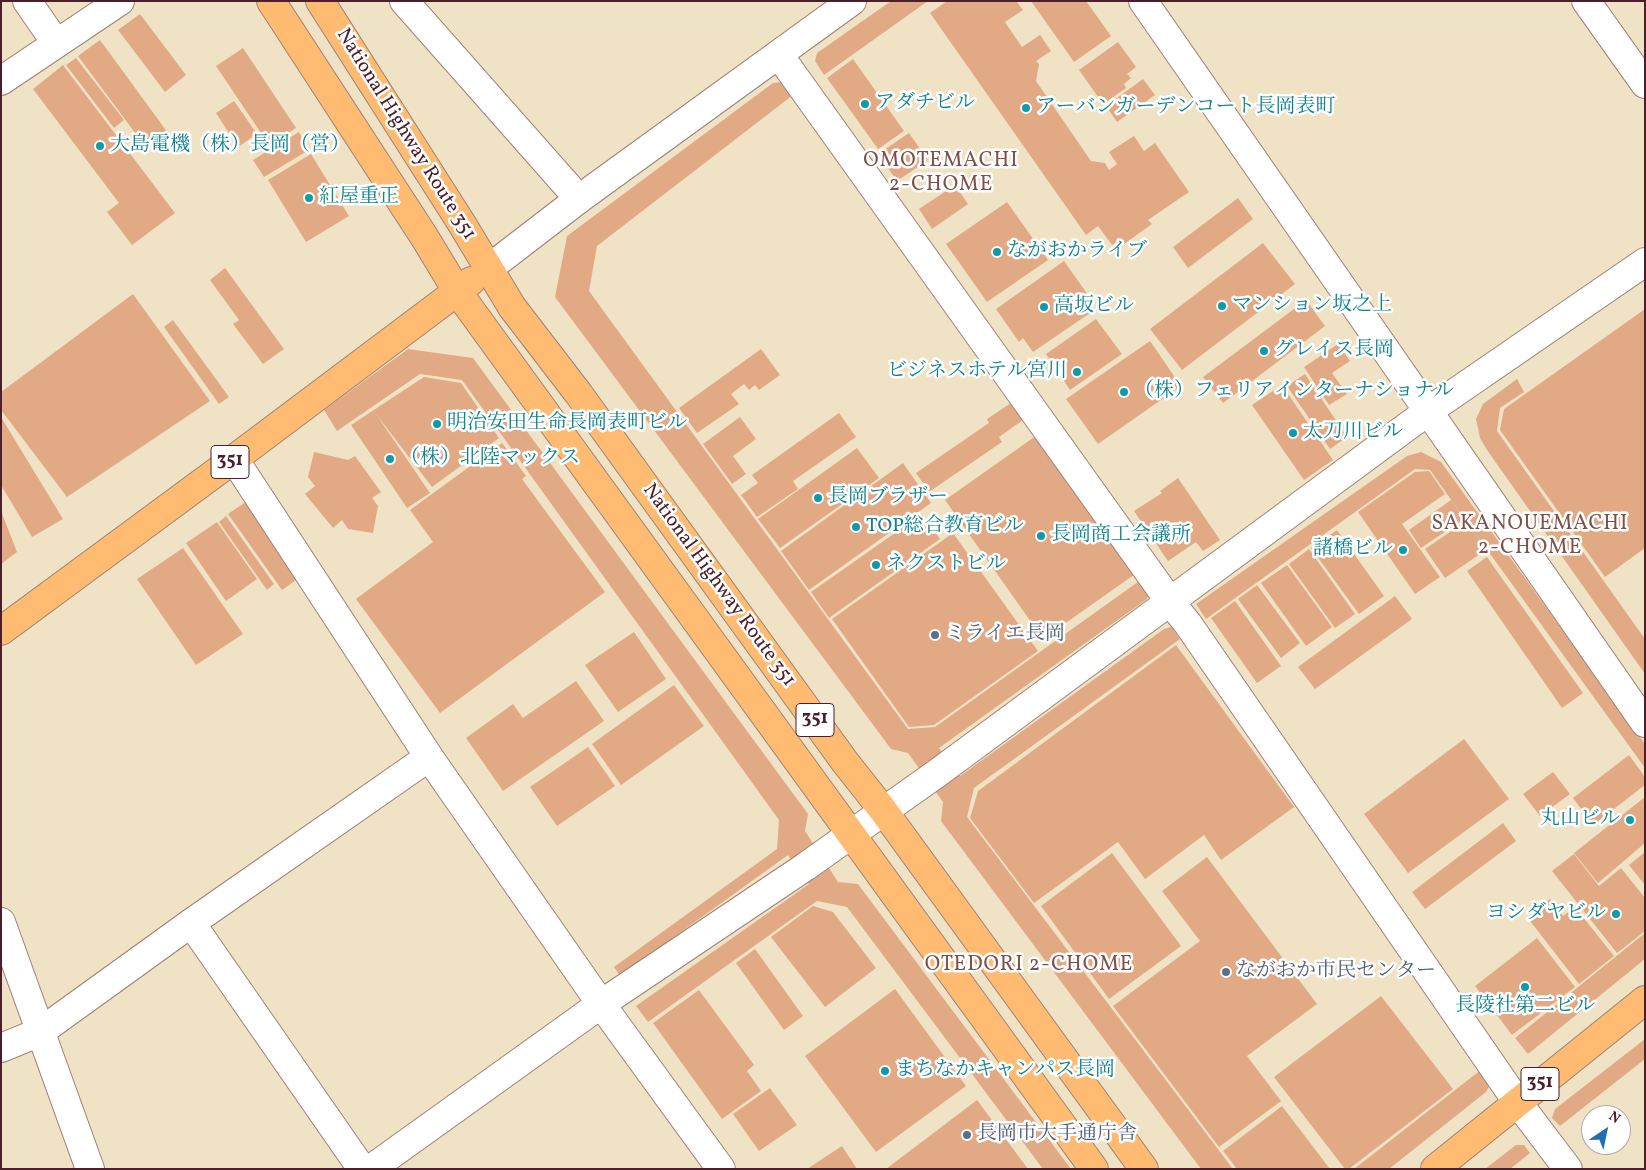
<!DOCTYPE html>
<meta charset="utf-8">
<style>
body{margin:0}
#map{position:relative;width:1646px;height:1170px;overflow:hidden;background:#f0e3c5;font-family:Vollkorn,serif}
canvas{display:block}
.frame{position:absolute;inset:0;border:2px solid #4a1f2b;pointer-events:none}
.north{position:absolute;left:1581px;top:1105px;width:50px;height:50px;box-sizing:border-box;background:#fff;border:1px solid #b7a5aa;border-radius:50%;rotate:34deg;font-size:14px;font-weight:700;line-height:20px;text-align:center;color:#4a1f2b}
.north::after{content:'';display:block;margin:auto;width:18px;height:22px;background:#1f6fb2;clip-path:polygon(50% 0,100% 100%,50% 72%,0 100%)}
</style>
<div id="map">
<canvas width="1646" height="1170"></canvas>
<div class="frame"></div>
<div class="north">N</div>
</div>
<script>
const ctx = document.querySelector('canvas').getContext('2d');
ctx.lineJoin = 'round';
function fillPath(path, color) { ctx.fillStyle = color; ctx.fill(path, 'evenodd'); }
const poly = rows => new Path2D(rows.map(r => 'M' + r).join(''));
function strokePath(path, color, width, dash) { ctx.strokeStyle = color; ctx.lineWidth = width; ctx.lineCap = dash ? 'butt' : 'round'; ctx.setLineDash(dash || []); ctx.stroke(path); }
function label(font, color, halo, rows, align = 'center') {
  ctx.font = font + ' Vollkorn,"Noto Serif JP",serif'; ctx.lineWidth = 5; ctx.setLineDash([]); ctx.textBaseline = 'middle'; ctx.strokeStyle = halo; ctx.fillStyle = color; for (const [text, x, y, turn = 0] of rows) {
    ctx.save(); ctx.translate(x, y); ctx.rotate((+turn || 0) * Math.PI / 180); ctx.textAlign = isNaN(turn) ? turn : align; if (halo) ctx.strokeText(text, 0, 0); ctx.fillText(text, 0, 0); ctx.restore();
  }
}
const building = poly([
 [891,1,928,1,824,75,815,61,817,53],
 [947,1,1016,1,1023,10,1005,22,1022,47,1040,35,1051,51,1036,61,1039,64,1036,81,1091,161,1105,163,1109,170,1117,164,1109,152,1134,136,1144,151,1155,143,1189,192,1148,220,1152,224,1120,247,1116,242,1112,245,1098,226,1086,235,930,13],
 [1031,1,1086,1,1111,36,1074,62],
 [140,14,186,75,165,92,118,30],
 [100,40,168,133,147,149,78,56],
 [1118,42,1136,67,1127,74,1131,78,1124,84,1126,88,1103,104,1079,70],
 [243,48,296,128,269,145,216,66],
 [76,58,124,120,114,128,66,65],
 [853,59,904,131,878,149,827,78],
 [63,65,175,213,132,245,107,212,119,203,33,89],
 [1143,79,1155,95,1117,122,1106,106],
 [783,82,793,95,597,246,589,291,908,729,935,727,1142,579,1150,591,1147,599,939,748,960,776,1164,629,1171,627,1180,639,974,788,967,817,1233,1169,1201,1169,941,821,943,802,908,753,891,749,555,297,567,236,773,83],
 [234,101,257,134,238,147,216,113],
 [299,132,309,150,264,177,253,160],
 [909,133,928,160,897,181,878,154],
 [311,154,349,216,306,242,268,180],
 [955,185,968,204,932,229,919,209],
 [1238,198,1253,219,1188,268,1173,247],
 [1007,202,1048,260,987,302,946,244],
 [1263,243,1295,284,1182,370,1150,329],
 [1064,261,1093,302,1089,305,1093,311,1033,352,1023,338,1019,342,996,309],
 [225,268,284,349,263,364,233,324,239,320,210,280],
 [133,294,210,401,67,497,1,410,1,392],
 [1306,300,1325,326,1223,403,1203,377],
 [1645,309,1645,548,1605,577,1500,430,1504,409],
 [1096,319,1122,354,1070,390,1046,354],
 [173,320,229,397,219,404,164,327],
 [1150,341,1181,386,1098,444,1066,399],
 [1338,344,1350,361,1332,373,1347,394,1329,405,1304,367],
 [408,349,473,358,808,814,805,831,838,882,858,884,1071,1169,1043,1169,847,907,817,901,648,1022,636,1006,809,884,788,855,620,976,614,967,777,849,779,820,462,380,420,374,337,431,324,410],
 [761,349,780,375,759,390,755,385,749,390,744,384,731,394,739,404,697,433,679,408],
 [1305,374,1347,437,1330,449,1287,386],
 [424,377,461,383,499,438,432,487,376,414,430,493,407,508,351,425],
 [1517,379,1524,392,1500,408,1497,431,1645,639,1645,674,1487,450,1480,438,1476,419,1483,404],
 [1282,385,1333,460,1304,480,1252,405],
 [1011,403,1023,420,999,437,1002,442,929,492,916,473,989,423,987,419],
 [839,413,856,437,793,481,798,489,757,517,741,495,758,483,752,475],
 [1,417,63,519,32,537,1,485],
 [740,417,756,439,733,456,746,474,732,484,703,444],
 [1040,433,1138,572,1043,639,945,500],
 [502,443,526,476,522,479,605,592,440,713,356,599,433,542,410,510],
 [857,448,879,478,780,548,758,519],
 [314,452,348,460,355,456,381,492,372,498,378,506,373,533,348,529,342,520,333,528,305,494,315,486,308,477],
 [1421,452,1441,462,1645,744,1645,768,1475,533,1486,550,1445,578,1425,549,1466,521,1430,470,1415,469,1206,619,1196,604,1407,456],
 [903,463,931,503,809,590,781,551],
 [1429,471,1445,494,1402,524,1440,577,1415,594,1358,512,1415,472],
 [1178,478,1220,540,1203,551,1196,542,1168,561,1134,511,1162,493,1160,491],
 [250,499,305,574,282,590,228,514],
 [1451,500,1464,519,1421,548,1409,530],
 [1,511,17,552,1,564],
 [922,514,940,539,829,618,811,592],
 [226,516,274,584,267,590,219,522],
 [217,522,257,579,226,601,186,543],
 [1337,530,1384,596,1359,614,1311,548],
 [953,533,1038,651,934,725,909,727,832,619],
 [183,548,243,634,196,665,137,579],
 [1309,549,1355,614,1335,628,1289,564],
 [1487,557,1583,693,1562,708,1467,571],
 [1287,565,1332,627,1306,646,1261,583],
 [1257,585,1300,643,1281,658,1238,599],
 [1395,596,1412,619,1315,689,1298,667],
 [1235,601,1281,666,1257,683,1211,618],
 [634,632,666,679,618,712,585,665],
 [1176,645,1294,807,1221,860,1204,835,1145,879,1118,842,1034,903,970,818,978,791],
 [576,681,604,721,503,791,466,738,513,704,523,718],
 [674,685,704,726,621,785,592,744],
 [1464,739,1509,799,1408,873,1364,814],
 [588,747,615,786,557,826,530,787],
 [1629,755,1645,777,1645,785,1593,825,1573,798],
 [1553,772,1570,794,1540,816,1523,794],
 [1645,797,1645,843,1598,883,1574,853],
 [1503,823,1516,841,1425,909,1412,892],
 [1645,852,1645,885,1629,865],
 [1112,853,1181,946,1109,999,1041,906],
 [1574,854,1599,886,1621,868,1645,898,1645,931,1617,953,1552,871],
 [1207,857,1317,1004,1247,1056,1281,1101,1219,1147,1113,1006,1200,941,1162,891],
 [1550,899,1563,916,1575,907,1614,956,1579,984,1527,917],
 [813,906,833,912,876,968,825,1007,771,937],
 [1645,933,1645,959,1528,1054,1515,1038],
 [1537,938,1575,987,1512,1035,1475,986],
 [755,949,803,1016,784,1030,736,963],
 [895,989,966,1086,876,1152,805,1056],
 [699,990,754,1065,747,1071,761,1091,722,1119,653,1023],
 [1381,996,1453,1089,1349,1169,1345,1169,1274,1077],
 [1645,1039,1645,1059,1560,1126,1552,1118,1555,1109],
 [1482,1069,1491,1083,1486,1092,1389,1169,1354,1169],
 [770,1088,797,1125,759,1151,733,1114],
 [977,1100,1028,1169,886,1169],
 [1282,1106,1330,1169,1237,1169,1223,1151],
 [1516,1145,1524,1145,1530,1153,1510,1169,1485,1169],
 [842,1146,857,1169,807,1169]
]);
const minor = poly([
 [27,1,56,43],
 [404,1,579,199],
 [1143,1,1645,723],
 [1586,1,1645,84],
 [779,55,1171,603,1188,624,1518,1103,1568,1169],
 [1,81,120,1],
 [234,459,429,757,601,1004,721,1169],
 [1,922,90,1169],
 [191,923,362,1169],
 [1,1048,40,1032,191,923,429,757],
 [371,1169,601,1004,805,867,936,774,1427,412]
]);
const tertiary = poly([
 [488,269,579,199,852,1],
 [1427,412,1645,262]
]);
const trunk = poly([
 [271,1,425,238,457,291,1094,1169],
 [320,1,462,224,512,307,578,393,845,762,883,810,1144,1169],
 [1,631,234,459,471,281],
 [1435,1169,1645,1000]
]);
const markers = [
 [865,104,5,"#0f9aa8"],
 [1026,108,5,"#0f9aa8"],
 [100,146,5,"#0f9aa8"],
 [309,198,5,"#0f9aa8"],
 [997,252,5,"#0f9aa8"],
 [1222,306,5,"#0f9aa8"],
 [1044,307,5,"#0f9aa8"],
 [1264,351,5,"#0f9aa8"],
 [1077,372,5,"#0f9aa8"],
 [1124,392,5,"#0f9aa8"],
 [437,424,5,"#0f9aa8"],
 [1293,433,5,"#0f9aa8"],
 [390,459,5,"#0f9aa8"],
 [818,498,5,"#0f9aa8"],
 [856,527,5,"#0f9aa8"],
 [1041,536,5,"#0f9aa8"],
 [1403,550,5,"#0f9aa8"],
 [876,565,5,"#0f9aa8"],
 [935,635,5,"#5c6f8a"],
 [1630,820,5,"#0f9aa8"],
 [1616,914,5,"#0f9aa8"],
 [1226,972,5,"#5c6f8a"],
 [1525,987,5,"#0f9aa8"],
 [885,1071,5,"#0f9aa8"],
 [967,1135,5,"#5c6f8a"]
];
const shields = [
 [230,462,38],
 [815,720,38],
 [1540,1084,38]
];
const shieldNames = [
 ["351",230,462],
 ["351",815,720],
 ["351",1540,1084]
];
const cultureNames = [
 ["アダチビル",875,104],
 ["アーバンガーデンコート長岡表町",1036,108],
 ["大島電機（株）長岡（営）",110,146],
 ["紅屋重正",319,198],
 ["ながおかライブ",1007,252],
 ["マンション坂之上",1232,306],
 ["高坂ビル",1054,307],
 ["グレイス長岡",1274,351],
 ["ビジネスホテル宮川",1067,372,"right"],
 ["（株）フェリアインターナショナル",1134,392],
 ["明治安田生命長岡表町ビル",447,424],
 ["太刀川ビル",1303,433],
 ["（株）北陸マックス",400,459],
 ["長岡ブラザー",828,498],
 ["TOP総合教育ビル",866,527],
 ["長岡商工会議所",1051,536],
 ["諸橋ビル",1393,550,"right"],
 ["ネクストビル",886,565],
 ["丸山ビル",1620,820,"right"],
 ["ヨシダヤビル",1606,914,"right"],
 ["長陵社第二ビル",1525,1007,"center"],
 ["まちなかキャンパス長岡",895,1071]
];
const streetNames = [
 ["National Highway Route 351",405,135,58],
 ["National Highway Route 351",718,586,54]
];
const serviceNames = [
 ["ミライエ長岡",945,635],
 ["ながおか市民センター",1236,972],
 ["長岡市大手通庁舎",977,1135]
];
const neighbourhoodNames = [
 ["OMOTEMACHI",941,162],
 ["2-CHOME",941,186],
 ["SAKANOUEMACHI",1530,525],
 ["2-CHOME",1530,549],
 ["OTEDORI 2-CHOME",1029,966]
];
fillPath(building, '#e1aa84');
strokePath(minor, '#9d8178', 30);
strokePath(tertiary, '#9d8178', 30);
strokePath(trunk, '#9d8178', 30);
strokePath(minor, '#fff', 28);
strokePath(tertiary, '#fff', 28);
strokePath(trunk, '#febb71', 28);
for (const [x, y, r, color] of markers) { const dot = new Path2D(); dot.arc(x, y, r, 0, 2 * Math.PI); ctx.fillStyle = color; ctx.fill(dot); strokePath(dot, '#fff', 2); }
for (const [x, y, w] of shields) { const box = new Path2D(); box.roundRect(x - w / 2, y - 16.5, w, 33, 4); ctx.fillStyle = '#fff'; ctx.fill(box); strokePath(box, '#4a1f2b', 1); }
label('bold 19px', '#4a1f2b', null, shieldNames);
label('20px', '#0d838f', '#fff', cultureNames, 'left');
label('20px', '#4a1f2b', '#fff', streetNames);
label('20px', '#4e5e75', '#fff', serviceNames, 'left');
ctx.letterSpacing = '1px';
label('21px', '#7f504a', '#fff', neighbourhoodNames);
ctx.letterSpacing = '0px';
</script>
